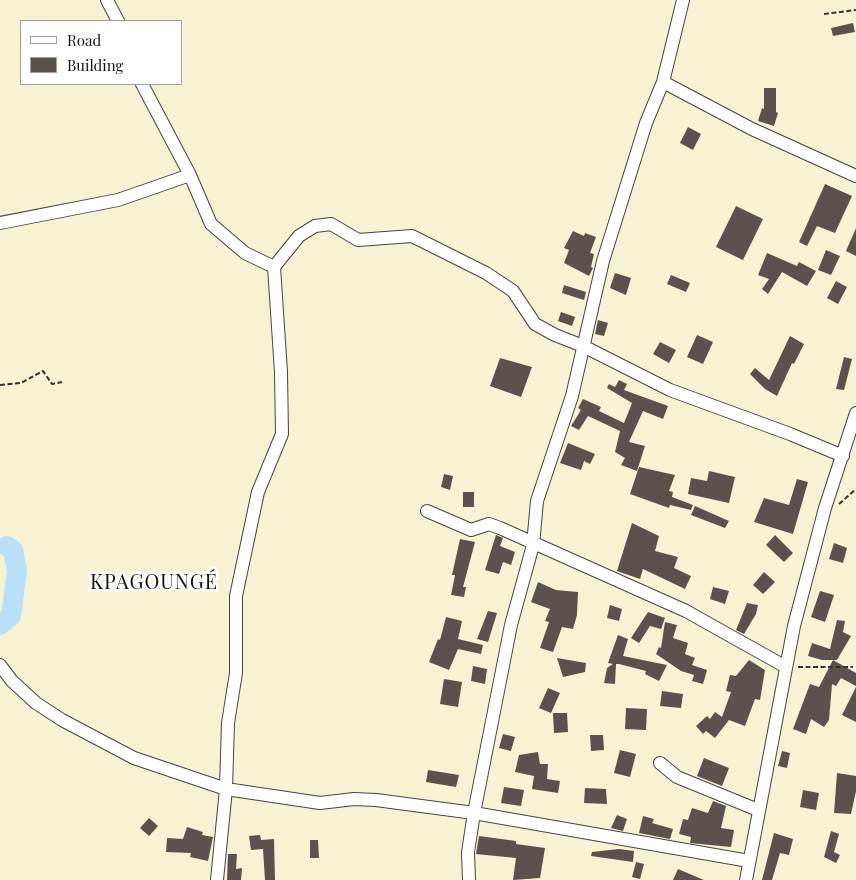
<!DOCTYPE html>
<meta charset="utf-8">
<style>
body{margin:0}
#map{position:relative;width:856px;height:880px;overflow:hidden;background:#fffdf5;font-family:"Playfair Display",serif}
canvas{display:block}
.legend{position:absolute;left:20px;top:20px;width:162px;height:65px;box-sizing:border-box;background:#fff;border:1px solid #a0a0a0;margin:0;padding:6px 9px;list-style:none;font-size:15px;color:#111}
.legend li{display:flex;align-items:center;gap:10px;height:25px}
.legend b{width:25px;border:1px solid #a0a0a0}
</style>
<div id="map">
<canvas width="856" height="880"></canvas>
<ul class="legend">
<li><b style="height:6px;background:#fff"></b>Road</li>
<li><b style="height:14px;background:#5a524d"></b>Building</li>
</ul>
</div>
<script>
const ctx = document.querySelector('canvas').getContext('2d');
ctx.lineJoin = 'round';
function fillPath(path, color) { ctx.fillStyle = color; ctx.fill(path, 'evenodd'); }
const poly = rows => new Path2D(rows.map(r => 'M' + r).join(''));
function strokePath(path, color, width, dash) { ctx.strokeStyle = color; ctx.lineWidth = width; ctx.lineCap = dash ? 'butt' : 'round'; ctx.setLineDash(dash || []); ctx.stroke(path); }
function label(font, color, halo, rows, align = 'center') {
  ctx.font = font + ' "Playfair Display",serif'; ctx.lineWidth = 5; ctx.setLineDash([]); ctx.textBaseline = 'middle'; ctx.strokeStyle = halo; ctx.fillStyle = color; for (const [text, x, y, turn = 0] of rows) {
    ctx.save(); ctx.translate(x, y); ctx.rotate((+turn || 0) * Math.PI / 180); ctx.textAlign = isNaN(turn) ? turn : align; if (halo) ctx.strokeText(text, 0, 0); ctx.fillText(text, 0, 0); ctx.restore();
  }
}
const farmland = poly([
 [0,0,856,0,856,880,0,880],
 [21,21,181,21,181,84,21,84]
]);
const river = poly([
 [0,625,11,616,17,571,13,550,7,546]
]);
const building = poly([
 [853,23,855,32,833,36,831,28],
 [764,88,776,88,776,112,778,113,774,126,758,121,762,108,764,109],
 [688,127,701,134,693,150,680,143],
 [825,184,852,196,835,233,817,226,807,246,799,242],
 [736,206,763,219,743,260,716,247],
 [856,228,856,256,846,251],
 [573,231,584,236,585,233,596,237,590,253,594,254,591,267,593,268,589,276,564,263,569,250,564,248],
 [826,250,840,256,831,275,818,270],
 [767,253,797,266,799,262,816,271,807,286,782,272,768,294,762,289,769,279,758,275],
 [615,273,631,278,626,295,610,288],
 [671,275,690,283,686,292,667,284],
 [836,281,847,287,838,304,827,298],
 [564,285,586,292,584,300,562,293],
 [561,312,575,317,572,326,558,321],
 [598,320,608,323,604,336,595,334],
 [697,335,713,342,703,364,687,357],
 [790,336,804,344,794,364,792,363,777,396,765,389,750,374,755,368,769,380],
 [660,342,676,350,669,363,653,354],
 [844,357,852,359,844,390,836,389],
 [500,358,532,367,521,397,490,386],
 [619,380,627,384,624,390,668,406,663,419,643,411,629,442,645,446,637,471,621,465,625,458,615,452,620,431,588,416,579,430,571,426,581,410,578,408,583,399,601,407,599,411,624,423,632,403,607,388,609,384,615,387],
 [568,443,595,454,590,464,584,461,581,470,560,463],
 [639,467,675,475,669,491,673,492,672,497,693,505,691,510,670,505,669,508,630,494],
 [709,471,735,477,729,503,688,494,691,478,707,481],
 [444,474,453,476,450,490,441,487],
 [797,479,808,482,793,534,754,522,764,498,789,505],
 [463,492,474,492,474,507,463,507],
 [695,506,729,521,725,528,691,515],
 [632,523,659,536,655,551,678,557,674,568,691,576,685,589,643,569,640,579,617,571],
 [496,535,503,538,500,546,515,552,511,565,503,562,499,574,485,570],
 [775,535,793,553,784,562,766,545],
 [460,539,475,542,463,587,466,587,464,597,451,595,455,575,452,575],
 [834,543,847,548,843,563,829,559],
 [764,572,775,582,763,594,753,585],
 [538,582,556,590,578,592,577,615,573,629,562,627,553,652,540,648,549,622,545,621,550,609,531,602],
 [713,587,729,591,725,604,710,599],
 [820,591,834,595,825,622,811,617],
 [747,603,758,605,756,614,744,634,736,630],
 [610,605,622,609,619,621,607,618],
 [488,611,497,613,488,642,477,639],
 [648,612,665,618,661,629,650,626,639,643,631,638],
 [446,617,462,621,458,639,483,645,481,654,458,649,449,670,429,662,438,639,440,640],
 [837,620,845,621,843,632,851,636,837,660,822,660,808,656,812,643,830,649],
 [665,622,677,625,673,638,688,643,685,654,695,658,692,665,707,670,703,684,692,681,694,675,681,671,656,654,659,647,661,648],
 [618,635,628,639,623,656,667,665,659,681,645,674,646,671,619,664,616,664,615,684,604,683,607,668,613,664,608,663],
 [557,658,586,663,585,672,563,677],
 [749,660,765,670,760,700,755,699,745,726,729,720,715,738,706,731,703,734,696,726,707,716,710,719,715,712,722,717,731,692,726,691,730,675,736,676],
 [833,660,856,673,856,686,841,678,836,686,832,684,829,720,824,727,811,719,806,734,793,729,810,684,819,687],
 [473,666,487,669,485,684,471,681],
 [444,679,462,682,458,707,440,704],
 [856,687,856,722,842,715],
 [548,688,560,693,551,713,539,708],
 [662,691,683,694,681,708,660,706],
 [626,708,647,709,646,730,625,729],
 [553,713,567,713,568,732,554,733],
 [503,734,515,737,511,751,499,748],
 [590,735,603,735,604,750,591,751],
 [620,750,636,754,630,777,614,773],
 [782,751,790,753,787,768,778,766],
 [538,752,540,764,548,764,547,779,560,781,558,793,532,789,534,776,515,772,519,755],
 [704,758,729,768,722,786,697,776],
 [428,770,459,775,456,787,426,782],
 [837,773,856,776,856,791,851,814,834,813],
 [504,787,524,790,521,806,501,803],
 [585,788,606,789,607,804,584,803],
 [803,790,819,793,816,810,800,807],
 [713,801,726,806,721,828,734,830,731,847,690,843,691,837,679,834,683,819,688,820,692,808,708,813],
 [617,815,627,819,623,831,611,828],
 [643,816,654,819,652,823,673,829,670,839,639,833],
 [149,818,158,826,149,836,140,828],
 [187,827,203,832,202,835,213,837,208,861,190,857,191,853,166,852,167,838,183,839],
 [831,831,839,834,834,852,840,855,836,863,824,857],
 [774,833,793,839,789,855,780,853,772,880,762,880],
 [260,835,261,840,274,839,275,880,265,880,263,849,251,850,249,836],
 [479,836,516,841,516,844,545,848,540,878,513,880,516,858,476,854],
 [310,840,318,840,319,858,310,858],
 [619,849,634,851,633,862,591,856,592,852],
 [228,854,237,854,236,869,242,868,241,880,227,880],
 [636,862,644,864,640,879,632,877],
 [678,869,704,880,673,880]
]);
const path = poly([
 [824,14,856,10],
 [0,385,21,383,43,371,52,384,62,382],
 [839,504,856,489],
 [798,667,853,667]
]);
const minor = poly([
 [107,0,118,21],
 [683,0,663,82,646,123,603,261,572,396,537,501,533,545,511,625,474,813,749,861],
 [663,82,752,129,856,176],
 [142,84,190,175],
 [0,223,118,200,190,175,211,224,245,253,274,267,299,236,315,226,331,224,358,240,412,236,486,273,513,291,535,324,555,335,583,346,670,390,790,434,843,456],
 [427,511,471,530,489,524,500,528,686,611,786,667],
 [0,665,12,681,36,703,62,720,134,758,226,789,320,803,354,799,376,800,474,813,468,852,469,880],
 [660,763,677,777,758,810],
 [217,880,226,789,228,723,236,673,236,596,258,492,282,434,281,372,274,267],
 [746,880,794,626,825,508,856,413]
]);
const quarterNames = [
 ["KPAGOUNGÉ",154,583]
];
fillPath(farmland, '#f6f3d4');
strokePath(river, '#b9e0f7', 20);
fillPath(building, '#5a524d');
strokePath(minor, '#444', 14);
strokePath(path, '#333', 2, [5, 2.5]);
strokePath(minor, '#fff', 12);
ctx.letterSpacing = '1px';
label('20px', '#111', '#fff', quarterNames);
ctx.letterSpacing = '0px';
</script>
